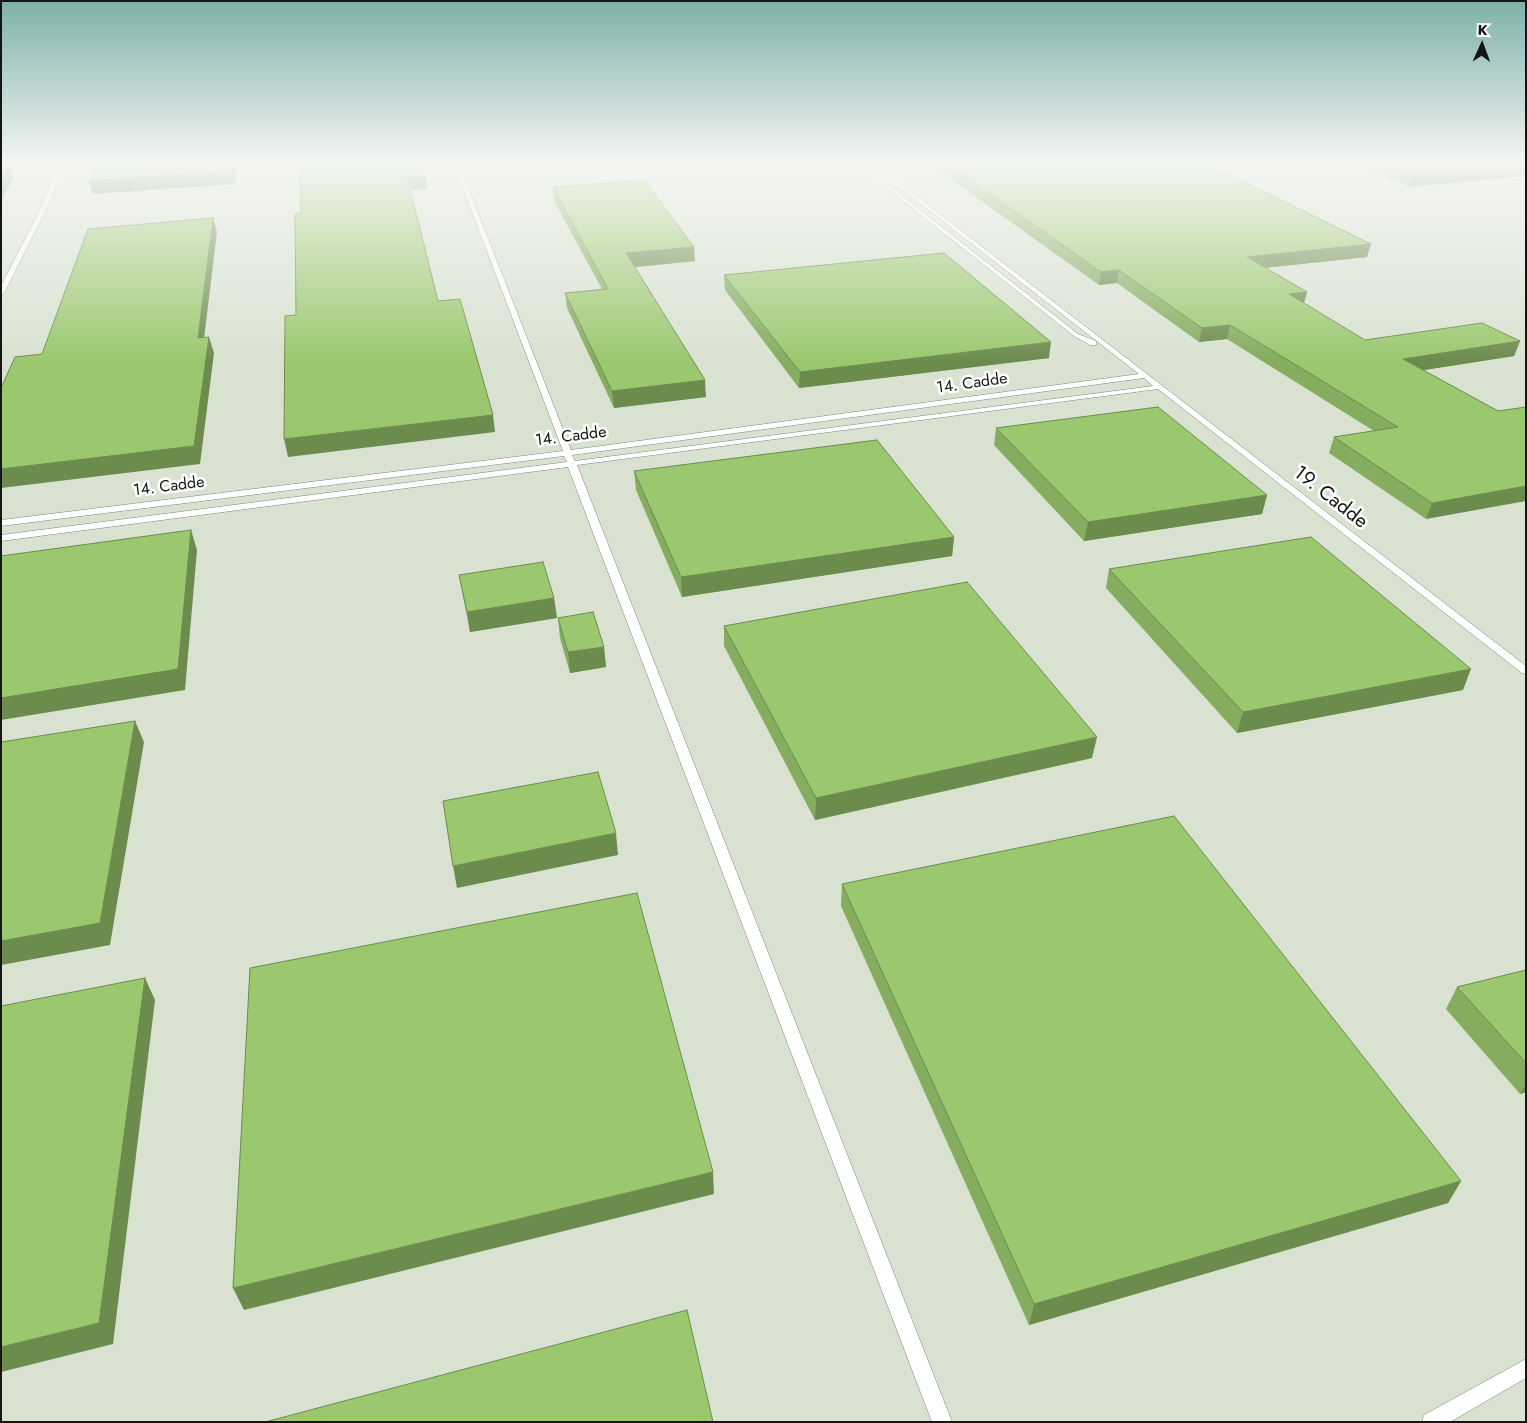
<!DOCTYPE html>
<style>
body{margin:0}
#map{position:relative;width:1527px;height:1423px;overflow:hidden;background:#e7ece2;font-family:Jost,sans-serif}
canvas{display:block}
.frame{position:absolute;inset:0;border:2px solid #141613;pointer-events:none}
.north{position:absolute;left:1457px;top:20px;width:50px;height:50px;-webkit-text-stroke:4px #fff;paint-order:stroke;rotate:2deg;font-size:14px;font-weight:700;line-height:20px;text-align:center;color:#141613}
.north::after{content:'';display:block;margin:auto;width:18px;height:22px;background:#141613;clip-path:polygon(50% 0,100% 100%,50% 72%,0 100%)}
</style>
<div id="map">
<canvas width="1527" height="1423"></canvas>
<div class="frame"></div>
<div class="north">K</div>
</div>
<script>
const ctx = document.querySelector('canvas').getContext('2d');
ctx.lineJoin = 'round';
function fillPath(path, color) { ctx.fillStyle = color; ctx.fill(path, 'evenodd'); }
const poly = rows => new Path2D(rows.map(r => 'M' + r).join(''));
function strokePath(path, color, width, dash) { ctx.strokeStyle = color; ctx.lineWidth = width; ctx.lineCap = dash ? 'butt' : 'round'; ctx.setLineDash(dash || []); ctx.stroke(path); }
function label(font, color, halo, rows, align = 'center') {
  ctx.font = font + ' Jost,sans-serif'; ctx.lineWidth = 5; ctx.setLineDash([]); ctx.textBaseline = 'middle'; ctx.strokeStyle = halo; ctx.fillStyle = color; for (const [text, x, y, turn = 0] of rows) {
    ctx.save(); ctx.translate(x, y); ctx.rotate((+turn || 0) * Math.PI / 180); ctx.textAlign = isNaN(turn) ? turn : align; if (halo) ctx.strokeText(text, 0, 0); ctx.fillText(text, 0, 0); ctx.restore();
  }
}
const built = poly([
 [1,162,1526,162,1526,1422,1,1422]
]);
const lane = poly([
 [60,162,65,162,46,210,4,293,1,295,1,286,40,210,60,162],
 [453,162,458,162,571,450,1139,374,867,162,872,162,1526,666,1526,674,1522,673,1158,389,577,465,952,1422,932,1422,568,467,1,541,1,535,567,462,564,456,1,526,1,520,563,451,453,162],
 [1144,378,1153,386,575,461,572,455,1144,378],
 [854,162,859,162,1078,334,1096,341,1096,345,1090,345,1074,336,854,162],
 [1526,1359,1526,1378,1450,1422,1422,1422,1424,1415,1526,1359]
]);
const wall = poly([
 [927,162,1203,162,1367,257,1265,268,1307,292,1304,303,1365,340,1520,341,1514,356,1423,370,1498,411,1426,519,1329,453,1334,437,1374,431,1227,339,1199,342,1117,283,1099,285],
 [1352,162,1526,162,1409,187],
 [553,187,695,261,635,267,706,397,614,408,567,308,565,293,602,289,554,201],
 [724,275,1049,358,799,388,725,290],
 [996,428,1267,495,1262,514,1084,541,994,445],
 [634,471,954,537,952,556,682,597,636,490],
 [1109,569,1463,690,1237,733,1106,588],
 [459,575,554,598,557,618,470,632],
 [558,618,604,647,606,667,570,673,560,638],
 [724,626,1092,758,815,820,724,646],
 [842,884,1461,1181,1448,1203,1029,1325,841,906],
 [1526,970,1526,1092,1520,1094,1446,1009,1457,987]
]);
const shadedWall = poly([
 [6,162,18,162,12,172,14,178,1,200,1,179,4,165],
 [233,162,238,162,235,184,93,194,89,181],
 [1526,163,1526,176,1409,187,1413,174],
 [425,176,427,189,409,190,407,177],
 [213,218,217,232,202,355,198,338],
 [1371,244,1367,257,1244,270,1247,257],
 [694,247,695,261,627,268,626,253],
 [1119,270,1117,283,1099,285,1101,272],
 [1307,292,1303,306,1289,294],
 [1230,325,1227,339,1199,342,1202,328],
 [209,337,214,353,200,464,1,488,1,469],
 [1520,341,1514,356,1399,374,1403,359],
 [1051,342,1049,358,799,388,800,372],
 [705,380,706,397,614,408,612,391],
 [493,415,495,432,288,457,284,439],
 [1526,486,1526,501,1426,519,1432,503],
 [1267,495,1262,514,1084,541,1088,522],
 [191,530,197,550,185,690,1,720,1,698],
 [954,537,952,556,682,597,681,577],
 [554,598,557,618,470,632,467,612],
 [604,647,606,667,570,673,568,652],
 [1471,669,1463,690,1237,733,1243,712],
 [135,721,144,742,110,945,1,965,1,941],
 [1097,737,1092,758,815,820,816,798],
 [616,833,618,855,457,888,453,866],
 [145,978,155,1000,113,1344,1,1372,1,1347],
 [1526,1085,1526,1092,1520,1094],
 [713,1172,714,1194,244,1310,233,1288],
 [1461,1181,1448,1203,1029,1325,1034,1304]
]);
const building = poly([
 [1,162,6,162,4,165,10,165,1,179,1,162],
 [98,162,233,162,232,171,89,181,98,162],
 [300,162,421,162,425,176,407,177,438,301,460,299,493,415,284,439,285,316,296,315,295,214,301,213,300,162],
 [944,162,1203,162,1371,244,1247,257,1307,292,1289,294,1365,340,1482,323,1520,341,1403,359,1498,411,1526,407,1526,486,1432,503,1334,437,1398,427,1230,325,1202,328,1119,270,1101,272,944,162],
 [1385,162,1526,162,1526,163,1413,174,1385,162],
 [644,180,694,247,626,253,705,380,612,391,565,293,608,289,553,187,644,180],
 [213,218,198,338,209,337,194,446,1,469,1,388,15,357,42,354,88,229,213,218],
 [944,253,1051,342,800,372,724,275,944,253],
 [1158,407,1267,495,1088,522,996,428,1158,407],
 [877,440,954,537,681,577,634,471,877,440],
 [191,530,178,669,1,698,1,556,191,530],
 [1311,537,1471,669,1243,712,1109,569,1311,537],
 [543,562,554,598,467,612,459,575,543,562],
 [967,582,1097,737,816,798,724,626,967,582],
 [593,612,604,647,568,652,558,618,593,612],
 [135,721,100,923,1,941,1,742,135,721],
 [598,772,616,833,453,866,443,801,598,772],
 [1174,816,1461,1181,1034,1304,842,884,1174,816],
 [637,893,713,1172,233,1288,250,968,637,893],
 [1526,970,1526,1063,1457,987,1526,970],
 [145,978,99,1323,1,1347,1,1006,145,978],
 [687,1310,713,1422,265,1422,687,1310]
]);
const farStreetnames = [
 ["14. Cadde",972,384,-8],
 ["14. Cadde",571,437,-7],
 ["14. Cadde",169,487,-7]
];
const streetNames = [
 ["19. Cadde",1330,498,38]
];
fillPath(built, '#d9e2d1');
strokePath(lane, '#81867d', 1);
fillPath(lane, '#fff');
fillPath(wall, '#85ac5f');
fillPath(shadedWall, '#6c8c4e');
fillPath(building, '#9bc86f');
strokePath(building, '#6c8c4e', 1);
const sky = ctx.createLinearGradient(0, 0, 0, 361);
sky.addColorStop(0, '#7db0ab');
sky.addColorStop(0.45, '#f4f6f2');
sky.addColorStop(1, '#f4f6f200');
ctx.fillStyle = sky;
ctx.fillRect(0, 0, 1527, 361);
label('16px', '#141613', '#fff', farStreetnames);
label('20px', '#141613', '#fff', streetNames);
</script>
